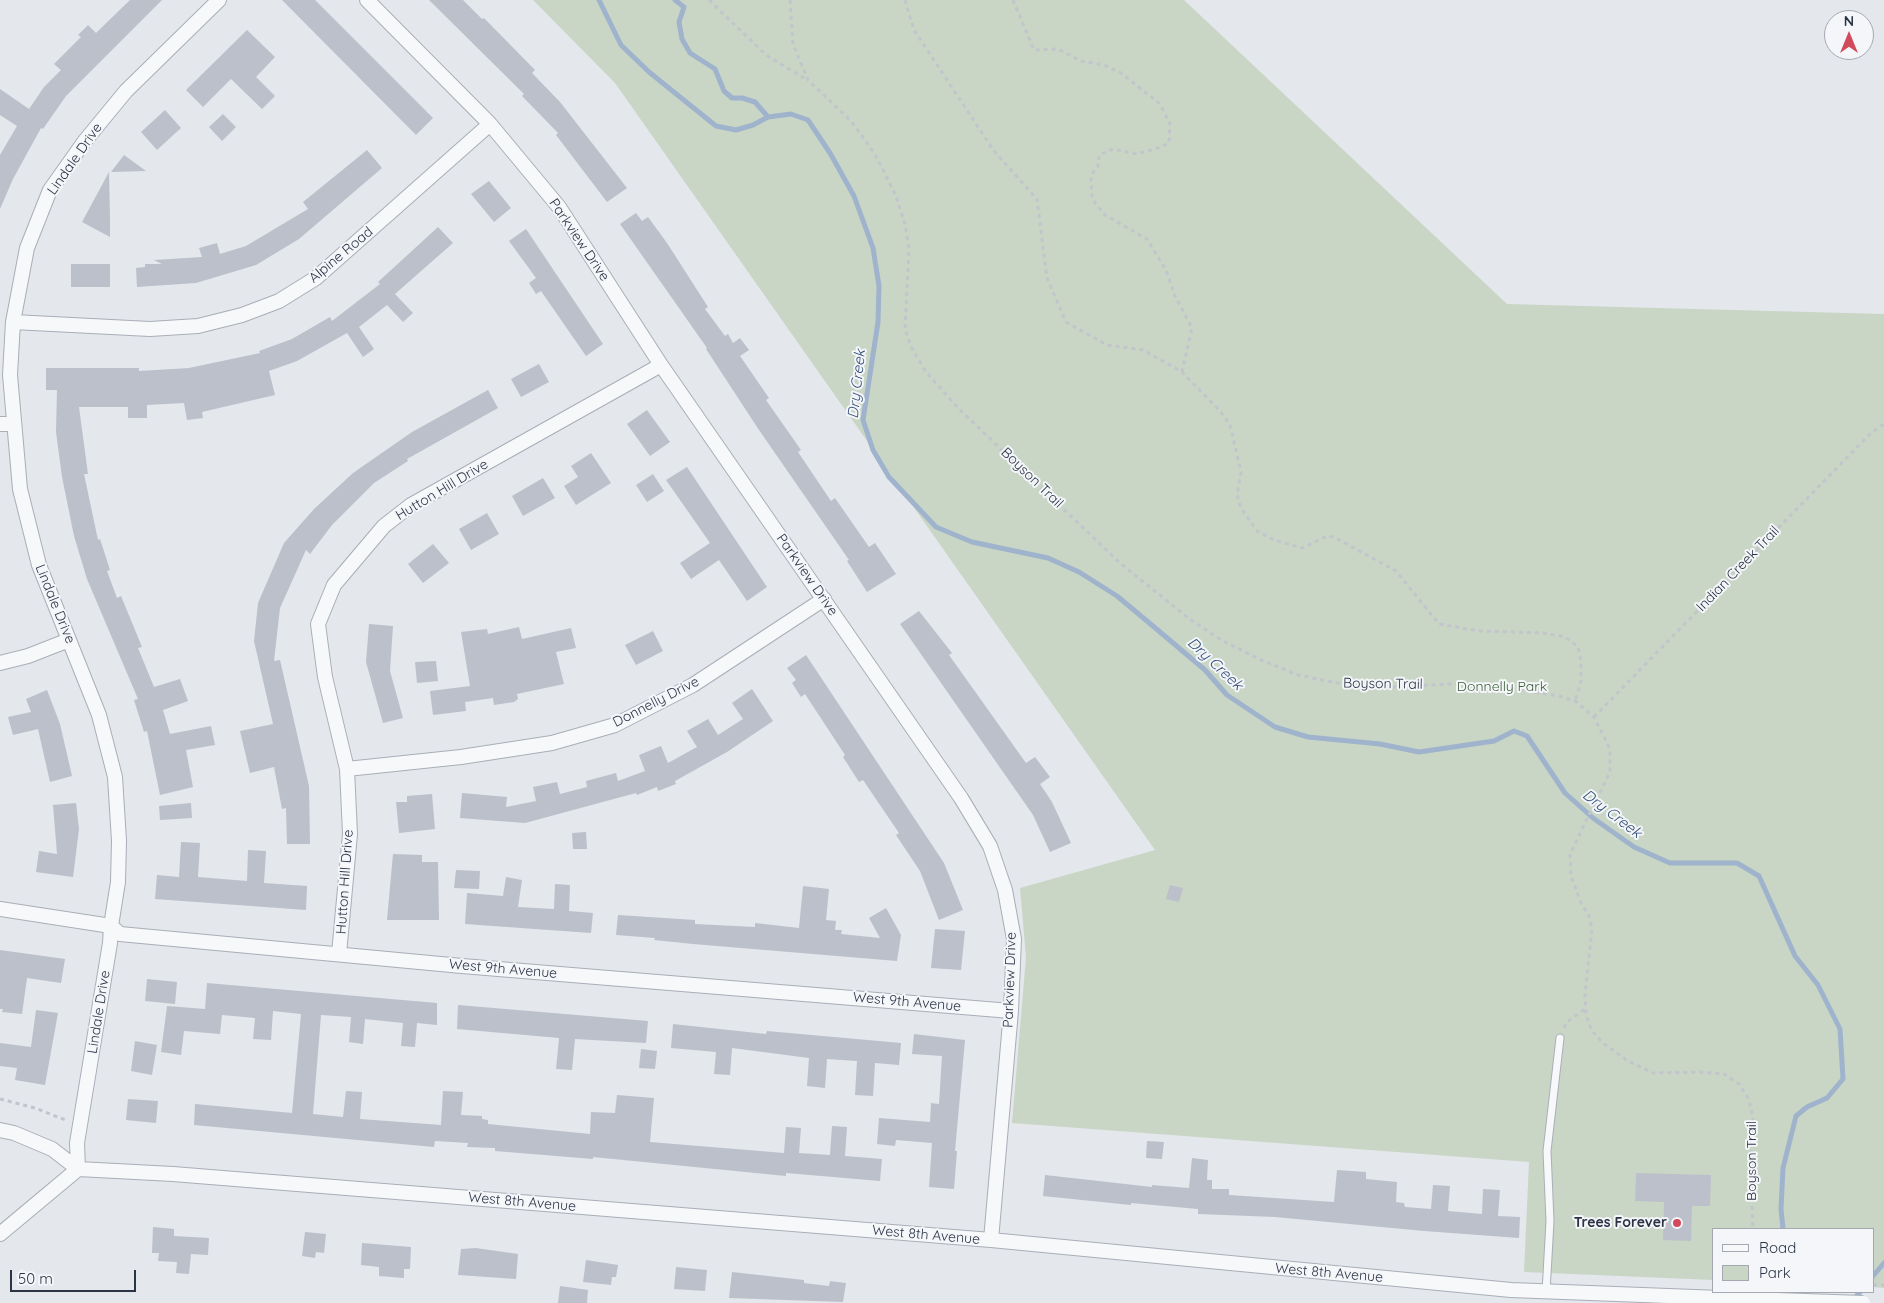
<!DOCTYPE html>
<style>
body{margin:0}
#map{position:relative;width:1884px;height:1303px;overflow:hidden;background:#e4e7ec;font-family:Quicksand,sans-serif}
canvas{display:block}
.legend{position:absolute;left:1712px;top:1228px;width:162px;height:65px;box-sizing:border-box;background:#f4f6f9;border:1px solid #a4a8b1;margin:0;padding:6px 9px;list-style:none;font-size:15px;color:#2b3445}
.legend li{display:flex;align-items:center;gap:10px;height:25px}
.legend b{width:25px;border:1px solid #a4a8b1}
.north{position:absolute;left:1824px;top:10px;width:50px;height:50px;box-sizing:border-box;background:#f4f6f9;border:1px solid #a4a8b1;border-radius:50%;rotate:0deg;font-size:14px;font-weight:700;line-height:20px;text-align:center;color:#2b3445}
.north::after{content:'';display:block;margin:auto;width:18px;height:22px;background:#d1495b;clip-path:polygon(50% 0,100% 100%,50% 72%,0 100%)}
.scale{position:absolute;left:10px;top:1270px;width:126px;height:22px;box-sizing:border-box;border:2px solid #2b3445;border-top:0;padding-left:6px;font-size:15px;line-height:18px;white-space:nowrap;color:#2b3445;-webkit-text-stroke:4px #f4f6f9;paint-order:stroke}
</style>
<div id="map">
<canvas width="1884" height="1303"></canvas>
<ul class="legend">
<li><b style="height:6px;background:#f7f8fa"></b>Road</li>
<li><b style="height:14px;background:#c9d6c5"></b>Park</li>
</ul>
<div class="north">N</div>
<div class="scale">50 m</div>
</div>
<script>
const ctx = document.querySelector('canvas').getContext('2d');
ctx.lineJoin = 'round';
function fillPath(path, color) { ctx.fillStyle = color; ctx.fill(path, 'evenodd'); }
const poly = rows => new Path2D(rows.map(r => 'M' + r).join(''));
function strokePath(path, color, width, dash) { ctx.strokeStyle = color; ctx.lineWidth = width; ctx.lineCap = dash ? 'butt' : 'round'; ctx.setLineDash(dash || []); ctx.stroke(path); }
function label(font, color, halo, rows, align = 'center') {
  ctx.font = font + ' Quicksand,sans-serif'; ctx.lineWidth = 4; ctx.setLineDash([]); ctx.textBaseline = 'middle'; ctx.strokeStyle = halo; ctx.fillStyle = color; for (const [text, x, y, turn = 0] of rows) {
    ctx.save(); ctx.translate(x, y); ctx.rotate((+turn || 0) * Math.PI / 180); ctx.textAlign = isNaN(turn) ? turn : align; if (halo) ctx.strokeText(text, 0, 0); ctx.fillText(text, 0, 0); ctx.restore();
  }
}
const green = poly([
 [533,0,1184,0,1507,304,1884,314,1884,1288,1873,1287,1873,1229,1713,1229,1713,1280,1524,1272,1529,1162,1012,1123,1026,957,1020,888,1155,850,615,83]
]);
const stream = poly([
 [599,0,621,45,649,72,716,126,736,130,753,125,768,117,791,114,808,120,830,153,854,196,873,248,879,286,878,322,863,420,873,450,889,477,936,527,972,542,1048,558,1079,572,1117,596,1147,621,1205,670,1227,695,1275,727,1308,737,1380,744,1419,752,1494,741,1514,731,1527,736,1565,793,1593,818,1634,847,1670,863,1737,863,1759,876,1795,956,1818,985,1840,1029,1843,1079,1827,1098,1807,1107,1796,1116,1783,1168,1781,1209,1783,1229],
 [675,0,684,7,679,22,682,39,690,53,715,69,724,91,732,98,742,98,755,102,768,117],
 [1873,1276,1884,1263],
 [1852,1301,1860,1292]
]);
const building = poly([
 [130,0,162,0,66,96,43,129,41,128,13,179,0,209,0,155,17,126,0,115,0,89,29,109,44,87,61,70,54,64,81,37,78,35,88,25,96,33],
 [282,0,315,0,433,118,416,135],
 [429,0,463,0,482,19,484,18,535,70,532,73,560,102,627,188,607,202,556,135,558,133,522,96,524,94],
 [247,30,275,57,256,77,275,96,262,109,231,79,203,107,186,90],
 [165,110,181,128,157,150,141,132],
 [223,114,236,127,222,141,209,127],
 [367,150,382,168,299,239,256,265,196,283,137,287,136,268,145,267,145,264,162,264,154,260,202,257,199,248,217,243,220,254,246,246,308,209,303,202],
 [124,155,146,171,111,172],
 [109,172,110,218,110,237,82,222],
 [489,181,511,208,494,222,471,194],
 [636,213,642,221,648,217,667,243,708,307,705,309,725,336,728,334,733,343,740,338,749,350,740,356,769,398,766,400,801,450,798,452,831,501,835,498,869,547,875,543,896,574,867,592,847,561,849,560,759,430,706,349,707,348,620,224],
 [438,227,453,243,395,294,413,313,403,322,387,305,359,327,374,349,363,357,347,333,297,361,269,371,275,395,202,412,203,418,187,420,184,403,147,405,147,418,128,418,128,407,79,407,88,474,84,474,98,540,100,539,110,570,107,571,117,598,121,596,142,647,138,648,154,687,180,679,188,701,163,710,170,734,211,726,215,745,186,750,193,787,160,795,147,731,144,732,134,700,138,699,87,579,74,536,62,477,56,432,57,390,46,390,46,368,139,368,139,371,189,368,260,353,259,351,292,339,330,317,332,321,380,284,378,282],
 [526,229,603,344,586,356,541,291,536,294,529,283,536,278,509,241],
 [71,264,110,264,110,287,71,287],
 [539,364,549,382,521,397,511,379],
 [488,390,498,408,407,459,408,461,374,483,332,525,310,554,306,550,280,608,274,661,280,660,309,786,310,844,287,844,286,808,282,809,274,767,250,773,240,731,273,724,254,641,258,603,284,543,314,509,353,473,412,432],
 [647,410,670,442,650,456,627,424],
 [591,453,611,483,576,505,564,486,578,477,571,466],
 [687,467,767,587,747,601,719,560,691,579,680,563,710,543,666,480],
 [653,474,664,491,647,502,636,485],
 [543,478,555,498,523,516,512,496],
 [487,513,499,534,471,550,459,529],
 [433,544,449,563,423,583,408,564],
 [919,611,952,653,949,655,1026,763,1035,757,1050,777,1040,784,1052,802,1071,843,1050,852,1033,815,900,624],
 [369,624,393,626,390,671,403,718,383,723,366,662],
 [519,627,522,639,571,628,576,648,556,652,564,684,517,694,518,699,514,702,494,705,493,698,465,702,466,711,433,715,430,691,470,686,461,632,487,629,488,634],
 [653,631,663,651,636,665,625,645],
 [806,655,944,863,963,910,939,920,920,871,896,835,899,833,863,780,859,782,843,757,845,755,805,694,801,697,792,683,796,680,787,668],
 [436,661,438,681,417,683,415,662],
 [752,689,773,721,727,752,675,781,676,784,658,791,657,787,637,795,636,793,525,823,460,818,462,793,507,797,506,807,536,801,533,787,557,782,560,794,587,787,586,781,616,773,618,781,645,771,639,755,661,746,668,763,697,747,687,731,708,719,718,735,743,719,732,703],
 [47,690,60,724,72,776,50,782,38,729,13,735,8,717,31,712,26,699],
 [432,794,435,829,399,833,396,802,407,802,407,796],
 [76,803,79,829,73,877,36,872,39,851,57,854,53,805],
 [191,803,192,818,160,820,159,806],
 [586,832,587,849,573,849,572,833],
 [181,842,200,843,198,877,247,881,248,850,266,851,264,883,307,886,306,910,155,899,157,875,179,877],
 [393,854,422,855,422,862,438,862,439,920,387,920],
 [456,870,480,871,479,889,454,888],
 [506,877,522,880,518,907,554,909,555,884,570,885,569,911,593,913,591,933,465,924,467,893,503,896],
 [1170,885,1183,888,1179,902,1166,899],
 [803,886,829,889,826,920,836,921,835,930,842,930,841,934,880,938,869,918,886,908,901,935,897,961,693,944,654,940,655,938,616,935,618,915,695,920,695,924,755,927,755,923,799,928],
 [935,929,965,931,961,970,931,968],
 [0,950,65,959,61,983,27,978,22,1014,2,1012,3,1009,0,1009],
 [147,979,177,982,175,1004,145,1001],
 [207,983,437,1003,437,1025,417,1023,415,1047,401,1046,403,1023,365,1019,363,1044,349,1042,351,1017,321,1015,313,1114,343,1117,346,1091,362,1092,360,1119,441,1125,443,1091,463,1092,461,1115,482,1116,482,1119,488,1120,488,1124,590,1134,591,1112,615,1113,617,1095,654,1098,650,1142,784,1153,786,1127,801,1128,799,1153,830,1155,832,1126,847,1127,845,1156,882,1159,880,1181,786,1173,786,1176,593,1157,593,1159,495,1151,495,1148,467,1147,468,1143,435,1141,434,1147,194,1125,195,1104,292,1113,301,1014,273,1011,271,1040,253,1039,255,1018,222,1015,220,1034,184,1031,181,1055,161,1052,167,1006,205,1009],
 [458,1005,648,1021,646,1043,575,1039,572,1070,556,1069,559,1038,457,1029],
 [36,1010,58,1013,45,1085,15,1080,17,1068,0,1066,0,1043,31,1047],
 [673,1024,766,1034,767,1031,901,1043,899,1065,875,1063,873,1096,855,1095,857,1061,827,1059,825,1088,807,1086,809,1058,732,1048,730,1075,714,1074,716,1052,671,1048],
 [914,1034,965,1040,955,1151,957,1151,954,1189,929,1187,932,1143,896,1140,895,1146,877,1144,879,1118,930,1122,931,1103,939,1104,942,1056,912,1054],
 [135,1041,157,1045,152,1075,131,1071],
 [641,1049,657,1051,655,1069,639,1068],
 [128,1099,158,1101,156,1123,126,1120],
 [1147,1141,1164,1142,1162,1159,1146,1158],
 [1192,1158,1208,1160,1207,1180,1212,1180,1212,1189,1229,1189,1229,1195,1334,1202,1337,1170,1366,1172,1366,1179,1397,1182,1396,1202,1404,1203,1405,1207,1431,1209,1433,1185,1450,1186,1448,1211,1482,1214,1483,1189,1500,1190,1498,1216,1520,1217,1519,1238,1424,1231,1275,1217,1198,1214,1198,1209,1131,1203,1131,1205,1043,1196,1045,1175,1152,1187,1152,1185,1189,1188],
 [1636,1173,1711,1175,1710,1206,1692,1206,1691,1241,1663,1240,1664,1202,1635,1201],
 [153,1227,174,1229,174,1236,209,1238,208,1255,191,1254,189,1274,176,1273,177,1262,158,1261,159,1253,152,1253],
 [305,1232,326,1234,324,1253,316,1252,315,1258,302,1256],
 [362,1243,411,1247,410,1269,404,1269,404,1278,379,1276,379,1267,361,1265],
 [476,1248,518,1254,516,1279,458,1275,461,1249],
 [586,1260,618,1265,616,1277,612,1277,611,1285,583,1282],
 [676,1267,707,1270,705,1291,674,1289],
 [732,1272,804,1280,804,1283,829,1286,830,1281,846,1283,843,1302,729,1298],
 [560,1286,588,1290,587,1303,558,1303]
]);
const path = poly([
 [709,0,766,55,807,80],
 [790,0,793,44,808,80,851,121,875,154,896,196,905,224,909,248,905,329,911,347,926,372,958,408,1120,563,1191,620,1223,641,1261,660,1298,675,1347,685,1394,687,1452,684,1507,688,1559,696,1575,701,1594,717,1610,749,1610,772,1570,854,1571,876,1581,903,1589,916,1592,929,1585,995,1586,1015,1592,1031,1603,1043,1628,1061,1653,1073,1699,1072,1724,1074,1739,1084,1748,1098,1753,1117,1751,1177,1753,1229],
 [905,0,914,30,994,151,1037,199,1047,278,1066,322,1107,345,1143,350,1182,372,1221,412,1230,425,1241,472,1237,495,1241,508,1257,531,1274,540,1302,548,1327,536,1334,537,1396,571,1439,624,1479,631,1543,633,1565,637,1578,647,1581,661,1581,681,1575,701],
 [1013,0,1034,50,1058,49,1081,61,1104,65,1121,73,1160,104,1170,124,1169,143,1158,148,1137,154,1113,149,1099,155,1098,166,1091,176,1092,199,1105,215,1147,239,1166,270,1175,296,1192,328,1182,372],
 [1594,717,1871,433,1884,424],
 [1564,1028,1567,1022,1586,1008],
 [0,1099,35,1108,68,1121],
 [1873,1285,1884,1285]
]);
const lane = poly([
 [1546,1292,1550,1221,1547,1151,1560,1038]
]);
const street = poly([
 [367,0,490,124,559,207,661,365,961,798,990,846,1005,890,1014,939,1011,1011,991,1240],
 [13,322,150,329,198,326,242,315,279,301,316,278,490,124],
 [0,424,14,424],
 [0,663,28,656,69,640],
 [347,769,461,757,552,743,615,725,693,685,824,599],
 [0,909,111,926,120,934,462,966,1011,1011],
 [339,954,350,834,347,769,325,677,318,624,334,585,384,526,411,505,661,365],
 [0,1130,14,1133,52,1149,78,1169,173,1174,991,1240,1511,1290,1747,1299],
 [78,1169,77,1143,110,943,111,926,118,882,119,841,115,777,99,715,39,565,20,489,10,375,13,322,27,248,50,190,84,142,126,91,219,0],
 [0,1234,78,1169]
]);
const streetBridge = poly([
 [1747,1299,1863,1303]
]);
const markers = [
 [1677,1223,5,"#d1495b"]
];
const streetNames = [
 ["Lindale Drive",75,159,-55],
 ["Parkview Drive",579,240,56],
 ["Alpine Road",341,255,-40],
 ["Boyson Trail",1032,478,44],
 ["Hutton Hill Drive",442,490,-31],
 ["Indian Creek Trail",1738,569,-46],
 ["Parkview Drive",807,575,55],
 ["Lindale Drive",55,604,68],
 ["Boyson Trail",1383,684,1],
 ["Donnelly Drive",656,702,-27],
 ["Hutton Hill Drive",345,882,-86],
 ["West 9th Avenue",503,969,5],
 ["Parkview Drive",1010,980,-88],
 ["West 9th Avenue",907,1002,5],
 ["Lindale Drive",99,1012,-81],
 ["Boyson Trail",1752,1161,-90],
 ["West 8th Avenue",522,1202,5],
 ["West 8th Avenue",926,1235,5],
 ["West 8th Avenue",1329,1273,5]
];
const parkNames = [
 ["Donnelly Park",1502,687]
];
const poiNames = [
 ["Trees Forever",1667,1223]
];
const waterNames = [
 ["Dry Creek",857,384,-84],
 ["Dry Creek",1215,664,43],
 ["Dry Creek",1612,814,37]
];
fillPath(green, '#c9d6c5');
strokePath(stream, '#9fb4cc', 5);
fillPath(building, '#bbc0ca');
strokePath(lane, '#a9aeb7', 9);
strokePath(street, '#a9aeb7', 16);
strokePath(path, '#c2c5cb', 3, [4, 4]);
strokePath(lane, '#f7f8fa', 7);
strokePath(street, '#f7f8fa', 14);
strokePath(streetBridge, '#a9aeb7', 16, []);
strokePath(streetBridge, '#f7f8fa', 14);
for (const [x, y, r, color] of markers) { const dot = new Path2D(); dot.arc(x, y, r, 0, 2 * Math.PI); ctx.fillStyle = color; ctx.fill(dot); strokePath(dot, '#f4f6f9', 2); }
label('14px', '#2b3445', '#f4f6f9', streetNames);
label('14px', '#3f6138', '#f4f6f9', parkNames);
label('bold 14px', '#2b3445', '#f4f6f9', poiNames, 'right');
label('italic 15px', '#34527a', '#f4f6f9', waterNames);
</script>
